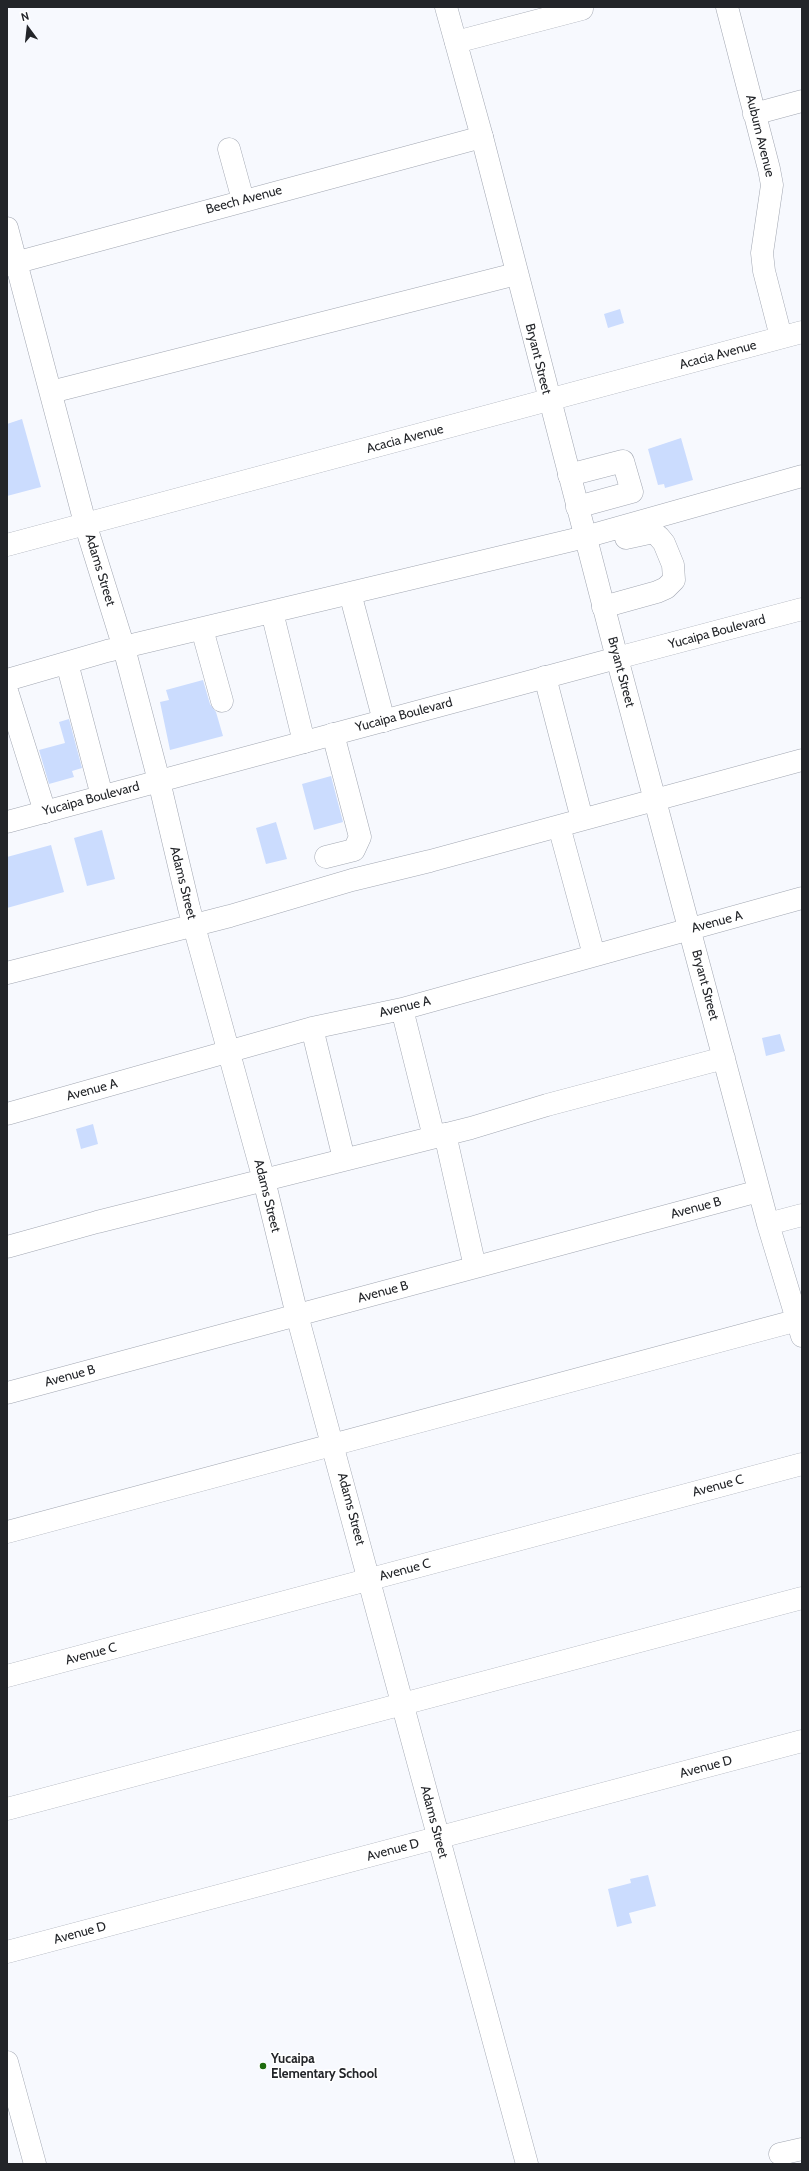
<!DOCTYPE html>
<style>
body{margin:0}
#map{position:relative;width:809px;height:2171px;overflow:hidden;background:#f7f9fe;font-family:Cabin,sans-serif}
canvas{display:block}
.frame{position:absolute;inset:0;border:8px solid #232529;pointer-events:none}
.north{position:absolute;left:8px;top:8px;width:40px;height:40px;-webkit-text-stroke:3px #fff;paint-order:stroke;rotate:345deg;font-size:11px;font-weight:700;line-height:16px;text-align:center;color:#232529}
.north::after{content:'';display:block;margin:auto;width:14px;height:18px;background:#232529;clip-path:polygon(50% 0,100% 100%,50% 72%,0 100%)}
</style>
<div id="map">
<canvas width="809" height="2171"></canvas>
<div class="frame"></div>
<div class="north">N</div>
</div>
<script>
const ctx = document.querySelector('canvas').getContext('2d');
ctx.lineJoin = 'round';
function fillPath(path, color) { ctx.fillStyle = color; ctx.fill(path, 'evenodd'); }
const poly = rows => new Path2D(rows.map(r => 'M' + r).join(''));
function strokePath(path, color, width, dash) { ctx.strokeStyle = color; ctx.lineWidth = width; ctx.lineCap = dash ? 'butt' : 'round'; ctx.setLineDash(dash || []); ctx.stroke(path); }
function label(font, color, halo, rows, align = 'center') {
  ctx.font = font + ' Cabin,sans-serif'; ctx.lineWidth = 3; ctx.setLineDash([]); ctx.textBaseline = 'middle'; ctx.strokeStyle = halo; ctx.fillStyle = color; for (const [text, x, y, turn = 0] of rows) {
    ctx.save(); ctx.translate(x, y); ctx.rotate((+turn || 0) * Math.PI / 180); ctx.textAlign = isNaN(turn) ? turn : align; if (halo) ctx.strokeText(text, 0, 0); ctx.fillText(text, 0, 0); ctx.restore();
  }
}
const building = poly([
 [620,309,624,323,608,328,604,314],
 [22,419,41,487,7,496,7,424],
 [681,438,693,480,665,488,664,484,658,485,648,449],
 [203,680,210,704,216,712,223,736,170,750,160,702,169,700,166,690],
 [69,719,82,768,72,771,74,777,49,784,39,750,65,743,59,722],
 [331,776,343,822,314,830,302,784],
 [276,822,287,859,266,864,256,828],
 [102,830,115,879,87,886,74,838],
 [51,845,64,892,7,908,7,857],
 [780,1034,785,1051,766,1056,762,1038],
 [93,1124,98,1144,81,1149,76,1129],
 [648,1875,656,1906,629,1913,632,1923,617,1927,608,1889,631,1883,630,1879]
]);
const minor = poly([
 [727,7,769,169,772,185,762,253,764,271,781,337],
 [456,42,582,9],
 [754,114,802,101],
 [229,149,243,200],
 [7,228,85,523,124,648,159,781,189,908,264,1180,297,1315,527,2164],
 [7,265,482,137],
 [51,392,516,274],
 [569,475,623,461,632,492,577,507],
 [7,545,802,332],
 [350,593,384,721],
 [603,607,657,592,666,588,674,580,673,565,664,543,659,537,654,533,649,533,626,538],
 [802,609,617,658,768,1224,802,1336],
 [272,612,304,742],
 [202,629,222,701],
 [67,663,102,796],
 [545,677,582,819],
 [7,680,107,651,585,537,802,476],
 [7,691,45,812],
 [559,826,594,955],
 [326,857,354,850,360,837,333,734],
 [7,973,230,916,352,880,430,861,802,760],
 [402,1009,434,1137],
 [312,1028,344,1159],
 [7,1114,312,1028,402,1009,802,898],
 [445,1134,475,1267],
 [768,1224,802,1215],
 [7,1247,97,1222,471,1128,547,1105,724,1058],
 [7,1393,759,1191],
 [7,1532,798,1320],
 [7,1676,802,1464],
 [7,1809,802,1598],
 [7,1952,802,1741],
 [7,2062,35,2164],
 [780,2154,802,2149]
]);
const major = poly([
 [7,822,617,658,482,137,446,7]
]);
const markers = [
 [263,2066,4,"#1e6b0d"]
];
const streetNames = [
 ["Auburn Avenue",760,136,76],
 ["Beech Avenue",244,200,-15],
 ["Acacia Avenue",718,355,-15],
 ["Bryant Street",538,359,76],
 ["Acacia Avenue",405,439,-15],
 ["Adams Street",100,570,73],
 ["Yucaipa Boulevard",717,632,-15],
 ["Bryant Street",621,672,75],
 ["Yucaipa Boulevard",404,715,-15],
 ["Yucaipa Boulevard",91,799,-15],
 ["Adams Street",183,883,76],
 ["Avenue A",717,922,-15],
 ["Bryant Street",705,985,75],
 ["Avenue A",405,1007,-14],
 ["Avenue A",92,1090,-15],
 ["Adams Street",267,1196,76],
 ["Avenue B",696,1208,-15],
 ["Avenue B",383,1292,-15],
 ["Avenue B",70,1376,-15],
 ["Avenue C",718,1486,-15],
 ["Adams Street",351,1509,75],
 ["Avenue C",405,1570,-15],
 ["Avenue C",91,1654,-15],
 ["Avenue D",706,1767,-15],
 ["Adams Street",434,1822,75],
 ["Avenue D",393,1850,-15],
 ["Avenue D",80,1933,-15]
];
const poiNames = [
 ["Yucaipa",271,2059],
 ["Elementary School",271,2074]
];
fillPath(building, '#cbdcfe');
strokePath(minor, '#a2a7b2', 23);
strokePath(major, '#a2a7b2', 23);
strokePath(minor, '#fff', 22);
strokePath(major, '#fff', 22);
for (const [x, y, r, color] of markers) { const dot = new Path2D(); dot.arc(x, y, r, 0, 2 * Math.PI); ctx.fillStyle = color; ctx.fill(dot); strokePath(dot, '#fff', 1.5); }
label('13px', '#232529', '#fff', streetNames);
label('bold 13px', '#232529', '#fff', poiNames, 'left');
</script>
